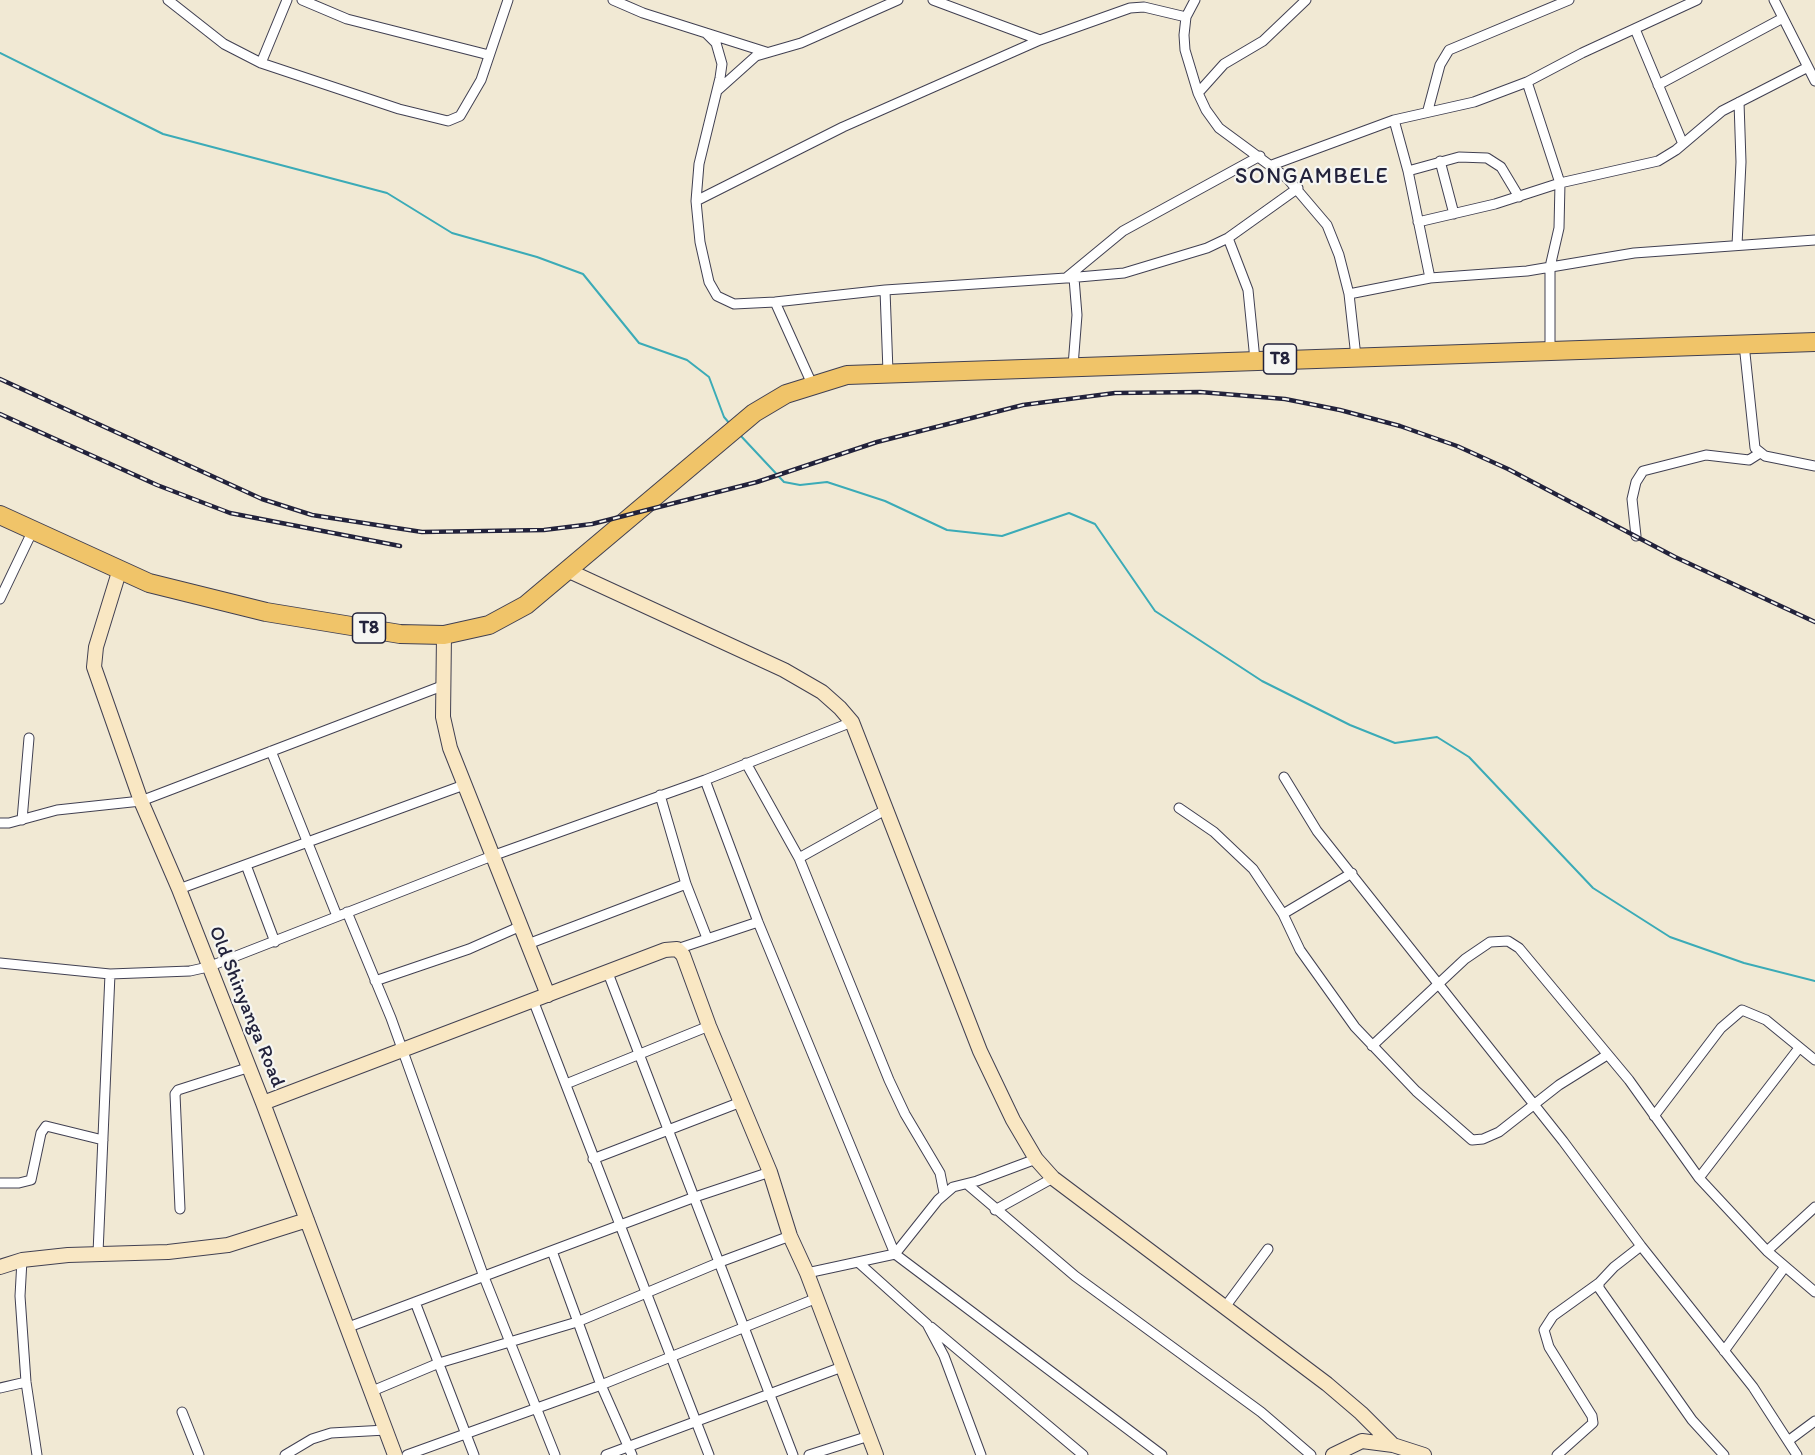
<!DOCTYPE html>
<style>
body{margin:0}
canvas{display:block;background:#f1e9d4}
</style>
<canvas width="1815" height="1455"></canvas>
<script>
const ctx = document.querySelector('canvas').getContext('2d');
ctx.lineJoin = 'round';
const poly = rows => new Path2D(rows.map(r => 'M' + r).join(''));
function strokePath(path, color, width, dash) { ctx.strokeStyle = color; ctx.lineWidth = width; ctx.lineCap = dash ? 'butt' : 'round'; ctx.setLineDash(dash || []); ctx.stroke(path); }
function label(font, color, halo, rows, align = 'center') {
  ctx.font = font + ' Itim,sans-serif'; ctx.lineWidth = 4.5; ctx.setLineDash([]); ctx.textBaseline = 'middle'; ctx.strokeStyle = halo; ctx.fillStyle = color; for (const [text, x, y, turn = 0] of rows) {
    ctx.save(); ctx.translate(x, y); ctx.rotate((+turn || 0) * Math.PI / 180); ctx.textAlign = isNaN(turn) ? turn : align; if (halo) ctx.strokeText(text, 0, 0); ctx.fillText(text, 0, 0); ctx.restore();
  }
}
const stream = poly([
 [0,53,163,134,387,193,452,233,537,257,583,274,639,343,687,360,709,377,724,417,730,424],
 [740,435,784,482,800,485,827,482,885,501,947,530,1002,536,1069,513,1095,524,1155,611,1262,681,1350,725,1395,743,1437,737,1469,757,1593,888,1670,937,1744,963,1815,981]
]);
const street = poly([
 [168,0,224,44,261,63,399,109,448,121,460,116,481,80,508,0],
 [302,0,347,19,489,55],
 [613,0,643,13,706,33,716,43,722,64,720,78,699,164,696,201,700,242,709,282,717,296,734,304,775,302,885,290,1066,278,1123,231,1260,156],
 [933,0,1040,40],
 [1195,0,1186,17,1184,35,1185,50,1198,93,1206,110,1219,128,1287,178,1327,225,1339,255,1349,294,1356,357],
 [1774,0,1815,81],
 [1635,29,1683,144],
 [706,33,766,52],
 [261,63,287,0],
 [1527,82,1560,183,1559,228,1550,267,1550,351],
 [1658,85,1783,18],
 [718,90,756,56,801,43,898,0],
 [1198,93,1224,64,1263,41,1306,0],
 [1428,110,1440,65,1449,50,1569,0],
 [1394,120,1408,171,1430,278],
 [1440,161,1454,214],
 [1272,165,1394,120,1474,102,1527,82,1582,53,1697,0],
 [1408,171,1459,157,1487,158,1501,167,1519,197],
 [696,201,843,127,1040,40,1130,8,1144,7,1186,17],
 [1418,222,1495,204,1560,183,1658,161,1676,150,1722,111,1808,67],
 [1228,238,1248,290,1255,360],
 [1737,245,1741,162,1739,102],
 [1067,278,1124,273,1207,248,1228,238,1298,188],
 [885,290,888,372],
 [1349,294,1430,278,1527,271,1634,253,1815,240],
 [775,302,812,384],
 [1744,344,1755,448,1765,456,1815,466],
 [1073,366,1077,315,1074,278],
 [1636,536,1632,499,1636,482,1643,471,1706,455,1749,460,1760,453],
 [0,599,33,530],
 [271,751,337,916],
 [746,763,799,858,889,1080,905,1114,940,1173,944,1193],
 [1284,777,1317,831,1563,1141,1641,1246,1753,1387,1797,1455],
 [705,780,758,922,895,1254,1162,1455],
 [660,795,686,884,707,938],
 [1179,808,1214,832,1253,869,1283,914,1300,950,1355,1027,1416,1091,1472,1140,1483,1139,1499,1132,1559,1085,1607,1055],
 [22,820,29,738],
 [0,823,9,823,57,810,141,801,442,686],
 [799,858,887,809],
 [246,865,275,942],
 [179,889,464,785],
 [347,912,391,1018,484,1277,555,1455],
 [1283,914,1352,873],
 [528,944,686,884],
 [677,949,758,922],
 [0,963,110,974,190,971,208,967,492,856,705,780,852,722],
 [608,973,793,1455],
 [375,981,469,949,521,926],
 [533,1000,709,1455],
 [1372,1046,1465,959,1490,942,1508,941,1519,948,1629,1080,1699,1178,1767,1251,1815,1292],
 [566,1084,709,1026],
 [1654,1116,1721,1028,1742,1010,1766,1020,1815,1060],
 [593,1159,741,1102],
 [1699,1178,1799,1048],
 [0,1183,19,1183,31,1180,41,1133,46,1126,103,1140],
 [967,1184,1075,1276,1261,1412,1311,1455],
 [180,1209,175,1094,178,1090,247,1068],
 [995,1210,1053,1178],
 [1641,1246,1614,1267,1599,1283,1599,1288,1692,1420,1724,1455],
 [552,1251,601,1385,632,1455],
 [1767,1251,1815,1207],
 [98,1253,110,974],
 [22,1260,20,1296,26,1382,37,1455],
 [859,1263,927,1324,944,1356,981,1455],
 [807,1273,895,1254,938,1200,953,1187,977,1181,1036,1159],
 [415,1302,474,1455],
 [1225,1307,1268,1249],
 [931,1327,1083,1455],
 [346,1328,695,1197,770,1172],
 [1724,1351,1784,1268],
 [0,1388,26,1382],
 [370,1392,439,1363,577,1322,720,1262,790,1236],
 [182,1412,199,1455],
 [1788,1441,1815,1421],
 [285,1455,312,1439,331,1433,386,1430],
 [407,1455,601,1385,817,1298],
 [606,1455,842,1367],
 [809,1455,869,1436],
 [1557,1455,1593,1423,1592,1416,1549,1347,1544,1330,1553,1316,1599,1283]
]);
const secondary = poly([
 [569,571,784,670,822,692,840,708,852,722,980,1051,1013,1120,1036,1159,1053,1178,1327,1384,1361,1413,1393,1445],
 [119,572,96,647,94,667,141,801,179,889,263,1103,395,1455],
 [444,635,443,717,450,748,548,995],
 [263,1103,665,950,677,949,683,955,709,1026,770,1172,790,1236,807,1273,876,1455],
 [0,1267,22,1260,68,1255,168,1252,228,1245,307,1220],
 [1333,1455,1362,1441,1393,1445,1424,1455]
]);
const highway = poly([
 [0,515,149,583,266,612,400,634,444,635,489,625,526,605,754,413,786,394,847,375,1815,342]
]);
const rail = poly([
 [0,379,262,499,312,515,422,532,544,530,592,524,757,482,877,442,1023,405,1115,393,1200,392,1285,399,1340,410,1400,426,1457,446,1508,469,1675,557,1815,622],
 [0,414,157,485,230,513,400,546]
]);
const shields = [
 [1280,359,33],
 [369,628,33]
];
const shieldNames = [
 ["T8",1280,359],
 ["T8",369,628]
];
const streetNames = [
 ["Old Shinyanga Road",246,1007,68]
];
const quarterNames = [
 ["SONGAMBELE",1312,177]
];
strokePath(stream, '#3babb7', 2);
strokePath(street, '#414052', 11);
strokePath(secondary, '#414052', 16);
strokePath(highway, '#414052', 20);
strokePath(street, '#fff', 9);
strokePath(secondary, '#f9e7c3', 14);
strokePath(highway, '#f0c469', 18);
strokePath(rail, '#22223b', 4.5);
strokePath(rail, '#f6f6f2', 2, [7]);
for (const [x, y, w] of shields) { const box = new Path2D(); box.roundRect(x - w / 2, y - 15, w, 30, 4.5); ctx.fillStyle = '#f6f6f2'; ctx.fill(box); strokePath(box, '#22223b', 1.5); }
label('bold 18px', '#22223b', null, shieldNames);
label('20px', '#22223b', '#f6f6f2', streetNames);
ctx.letterSpacing = '1.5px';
label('22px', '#22223b', '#f6f6f2', quarterNames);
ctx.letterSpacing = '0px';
</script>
